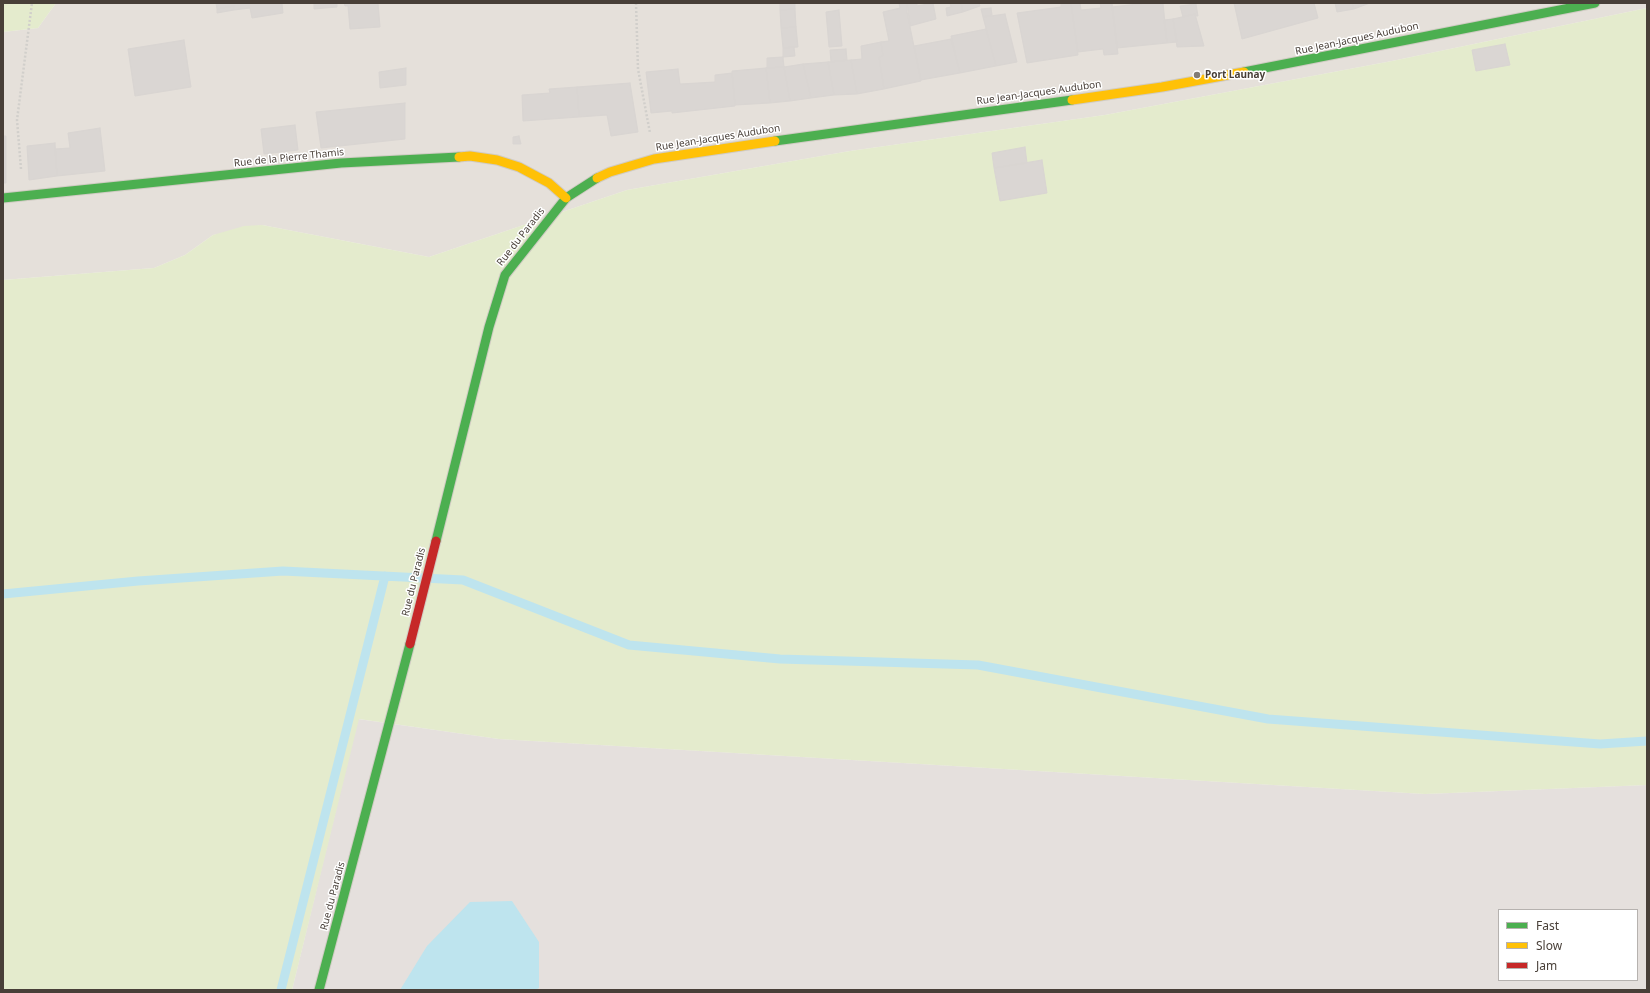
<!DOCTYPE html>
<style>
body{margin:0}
#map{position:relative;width:1650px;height:993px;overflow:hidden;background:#f1efec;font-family:"Noto Sans",sans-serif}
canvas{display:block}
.frame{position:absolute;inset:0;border:4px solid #483f38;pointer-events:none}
.legend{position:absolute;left:1498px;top:909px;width:140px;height:72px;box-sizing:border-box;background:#fff;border:1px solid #b6b2af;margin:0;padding:5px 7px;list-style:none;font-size:12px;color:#483f38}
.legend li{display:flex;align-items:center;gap:8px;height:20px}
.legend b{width:20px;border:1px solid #b6b2af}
</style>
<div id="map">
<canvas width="1650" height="993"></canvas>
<div class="frame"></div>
<ul class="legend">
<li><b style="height:5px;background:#4caf50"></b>Fast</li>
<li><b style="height:5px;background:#ffc107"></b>Slow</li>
<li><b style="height:5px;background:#c62828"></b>Jam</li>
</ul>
</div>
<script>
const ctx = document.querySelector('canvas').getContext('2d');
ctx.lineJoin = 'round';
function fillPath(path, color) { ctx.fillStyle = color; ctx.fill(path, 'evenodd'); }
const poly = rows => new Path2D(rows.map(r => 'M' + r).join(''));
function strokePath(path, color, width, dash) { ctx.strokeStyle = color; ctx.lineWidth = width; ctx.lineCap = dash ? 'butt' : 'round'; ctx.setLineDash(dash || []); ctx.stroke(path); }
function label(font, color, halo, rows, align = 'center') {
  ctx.font = font + ' "Noto Sans",sans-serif'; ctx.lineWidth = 3; ctx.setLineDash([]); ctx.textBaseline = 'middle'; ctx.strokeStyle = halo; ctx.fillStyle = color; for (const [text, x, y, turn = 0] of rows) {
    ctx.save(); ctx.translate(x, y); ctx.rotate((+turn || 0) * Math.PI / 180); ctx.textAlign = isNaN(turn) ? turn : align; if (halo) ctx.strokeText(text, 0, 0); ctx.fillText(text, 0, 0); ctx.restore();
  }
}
const residential = poly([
 [56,3,1647,3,1647,8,1392,61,1105,115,850,151,627,190,429,257,262,225,213,235,185,255,154,268,3,280,3,32,38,28]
]);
const industrial = poly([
 [358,719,499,739,1425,794,1647,785,1647,990,292,990],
 [1499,910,1637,910,1637,980,1499,980]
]);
const green = poly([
 [3,3,56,3,38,28,3,32],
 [1647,8,1647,785,1425,794,499,739,359,719,292,990,3,990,3,280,154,268,185,255,213,235,244,226,262,225,429,257,627,190,850,151,1105,115,1392,61]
]);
const water = poly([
 [512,901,539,942,539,988,535,990,400,990,427,946,470,902]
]);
const stream = poly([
 [3,594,138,581,283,571,463,580,629,645,780,659,978,665,1268,719,1600,744,1647,741],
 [281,990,385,576]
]);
const building = poly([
 [216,3,282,3,283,13,252,18,250,8,234,10,234,6,217,9,216,3],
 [314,3,337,3,337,7,314,9,314,3],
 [344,3,378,3,380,27,350,29,348,6,345,6,344,3],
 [780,3,795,3,795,9,780,10,780,3],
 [899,3,907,3,907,12,921,81,884,89,879,57,883,56,881,42,889,41,883,12,900,8,899,3],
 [907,3,917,3,917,6,933,3,936,19,910,26,907,3],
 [950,3,961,3,963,12,947,16,946,8,951,7,950,3],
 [961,3,979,3,980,6,963,12,961,3],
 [1061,3,1071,3,1078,55,1027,63,1017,13,1061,7,1061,3],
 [1071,3,1080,3,1081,10,1101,8,1100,3,1112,3,1118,54,1104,55,1103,49,1078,52,1071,3],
 [1146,3,1163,3,1167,43,1117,48,1112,7,1146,3],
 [1234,3,1314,3,1318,18,1242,39,1234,3],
 [1335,3,1352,3,1354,9,1337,12,1335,3],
 [1352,3,1370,3,1354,9,1352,3],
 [1196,4,1198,16,1196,16,1195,14,1183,17,1180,6,1196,4],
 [234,6,234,10,217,13,217,9,234,6],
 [991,8,992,15,983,17,981,9,991,8],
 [795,9,796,27,781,28,780,10,795,9],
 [839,10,842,46,829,47,826,12,839,10],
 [1005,14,1017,62,996,66,983,17,1005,14],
 [1195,14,1204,46,1177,47,1173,19,1195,14],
 [1173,19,1177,42,1167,43,1164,20,1173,19],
 [796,27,798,47,783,48,781,28,796,27],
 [986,29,996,66,960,73,951,36,986,29],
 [951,39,960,73,921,80,914,46,951,39],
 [184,40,191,87,135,96,128,49,184,40],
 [881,42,883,56,879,57,884,89,857,94,851,60,862,59,861,46,881,42],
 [1505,44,1510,65,1476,71,1472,50,1505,44],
 [794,47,795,56,783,57,783,48,794,47],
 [846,49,847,60,831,62,830,50,846,49],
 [783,57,784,67,767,68,767,58,783,57],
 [851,60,857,94,834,95,828,62,851,60],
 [828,62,834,95,811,98,803,64,828,62],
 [803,64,811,98,790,101,784,67,803,64],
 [784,67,790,101,770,103,766,68,784,67],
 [406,68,406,85,380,88,379,72,406,68],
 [766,68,770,103,735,105,732,71,766,68],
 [678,69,680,84,715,82,715,75,732,73,735,106,672,113,672,111,651,113,646,72,678,69],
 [630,83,638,132,611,136,607,115,579,117,577,87,630,83],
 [577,87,579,117,523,121,522,95,550,93,549,89,577,87],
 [405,103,405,139,321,148,316,112,405,103],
 [295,125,298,150,264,154,261,129,295,125],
 [100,128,105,171,57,176,55,149,70,148,68,133,100,128],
 [3,136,6,136,6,183,3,183,3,136],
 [519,136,521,144,513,144,513,137,519,136],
 [55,143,57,176,29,180,27,146,55,143],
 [1025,147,1027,163,994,168,992,153,1025,147],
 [1042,160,1047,193,1000,201,994,168,1042,160]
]);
const path = poly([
 [636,3,638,69,650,133],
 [21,169,17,120,32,3]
]);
const fast = poly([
 [1244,72,1595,3],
 [775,141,1072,100],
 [3,198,341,163,459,157],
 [436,541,489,327,505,275,566,198,597,178],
 [319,990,410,644]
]);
const slow = poly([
 [1072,100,1162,87,1244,72],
 [459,157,470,156,497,160,519,167,549,183,566,198],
 [597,178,610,172,654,159,775,141]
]);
const jam = poly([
 [410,644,436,541]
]);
const markers = [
 [1197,75,4,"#837d77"]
];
const streetNames = [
 ["Rue Jean-Jacques Audubon",1357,39,-12],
 ["Rue Jean-Jacques Audubon",1039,93,-8],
 ["Rue Jean-Jacques Audubon",718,138,-9],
 ["Rue de la Pierre Thamis",289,158,-6],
 ["Rue du Paradis",521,237,-52],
 ["Rue du Paradis",414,582,-76],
 ["Rue du Paradis",333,896,-75]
];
const poiNames = [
 ["Port Launay",1205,75]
];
fillPath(residential, '#e5e0da');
fillPath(industrial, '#e5e0dd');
fillPath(green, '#e4ebcd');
fillPath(water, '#bee4ee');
strokePath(stream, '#bee4ee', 9);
fillPath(building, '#dad6d3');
strokePath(building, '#d9d5d2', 1);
strokePath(fast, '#d0cbc3', 11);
strokePath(slow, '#d0cbc3', 11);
strokePath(jam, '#d0cbc3', 11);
strokePath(path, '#d1cfcb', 2.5, [2, 2]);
strokePath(fast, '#4caf50', 9);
strokePath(slow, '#ffc107', 9);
strokePath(jam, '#c62828', 9);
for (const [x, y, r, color] of markers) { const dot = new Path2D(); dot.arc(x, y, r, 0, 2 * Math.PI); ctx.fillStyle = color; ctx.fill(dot); strokePath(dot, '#fff', 1.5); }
label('10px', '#483f38', '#fff', streetNames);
label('bold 10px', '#483f38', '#fff', poiNames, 'left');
</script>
